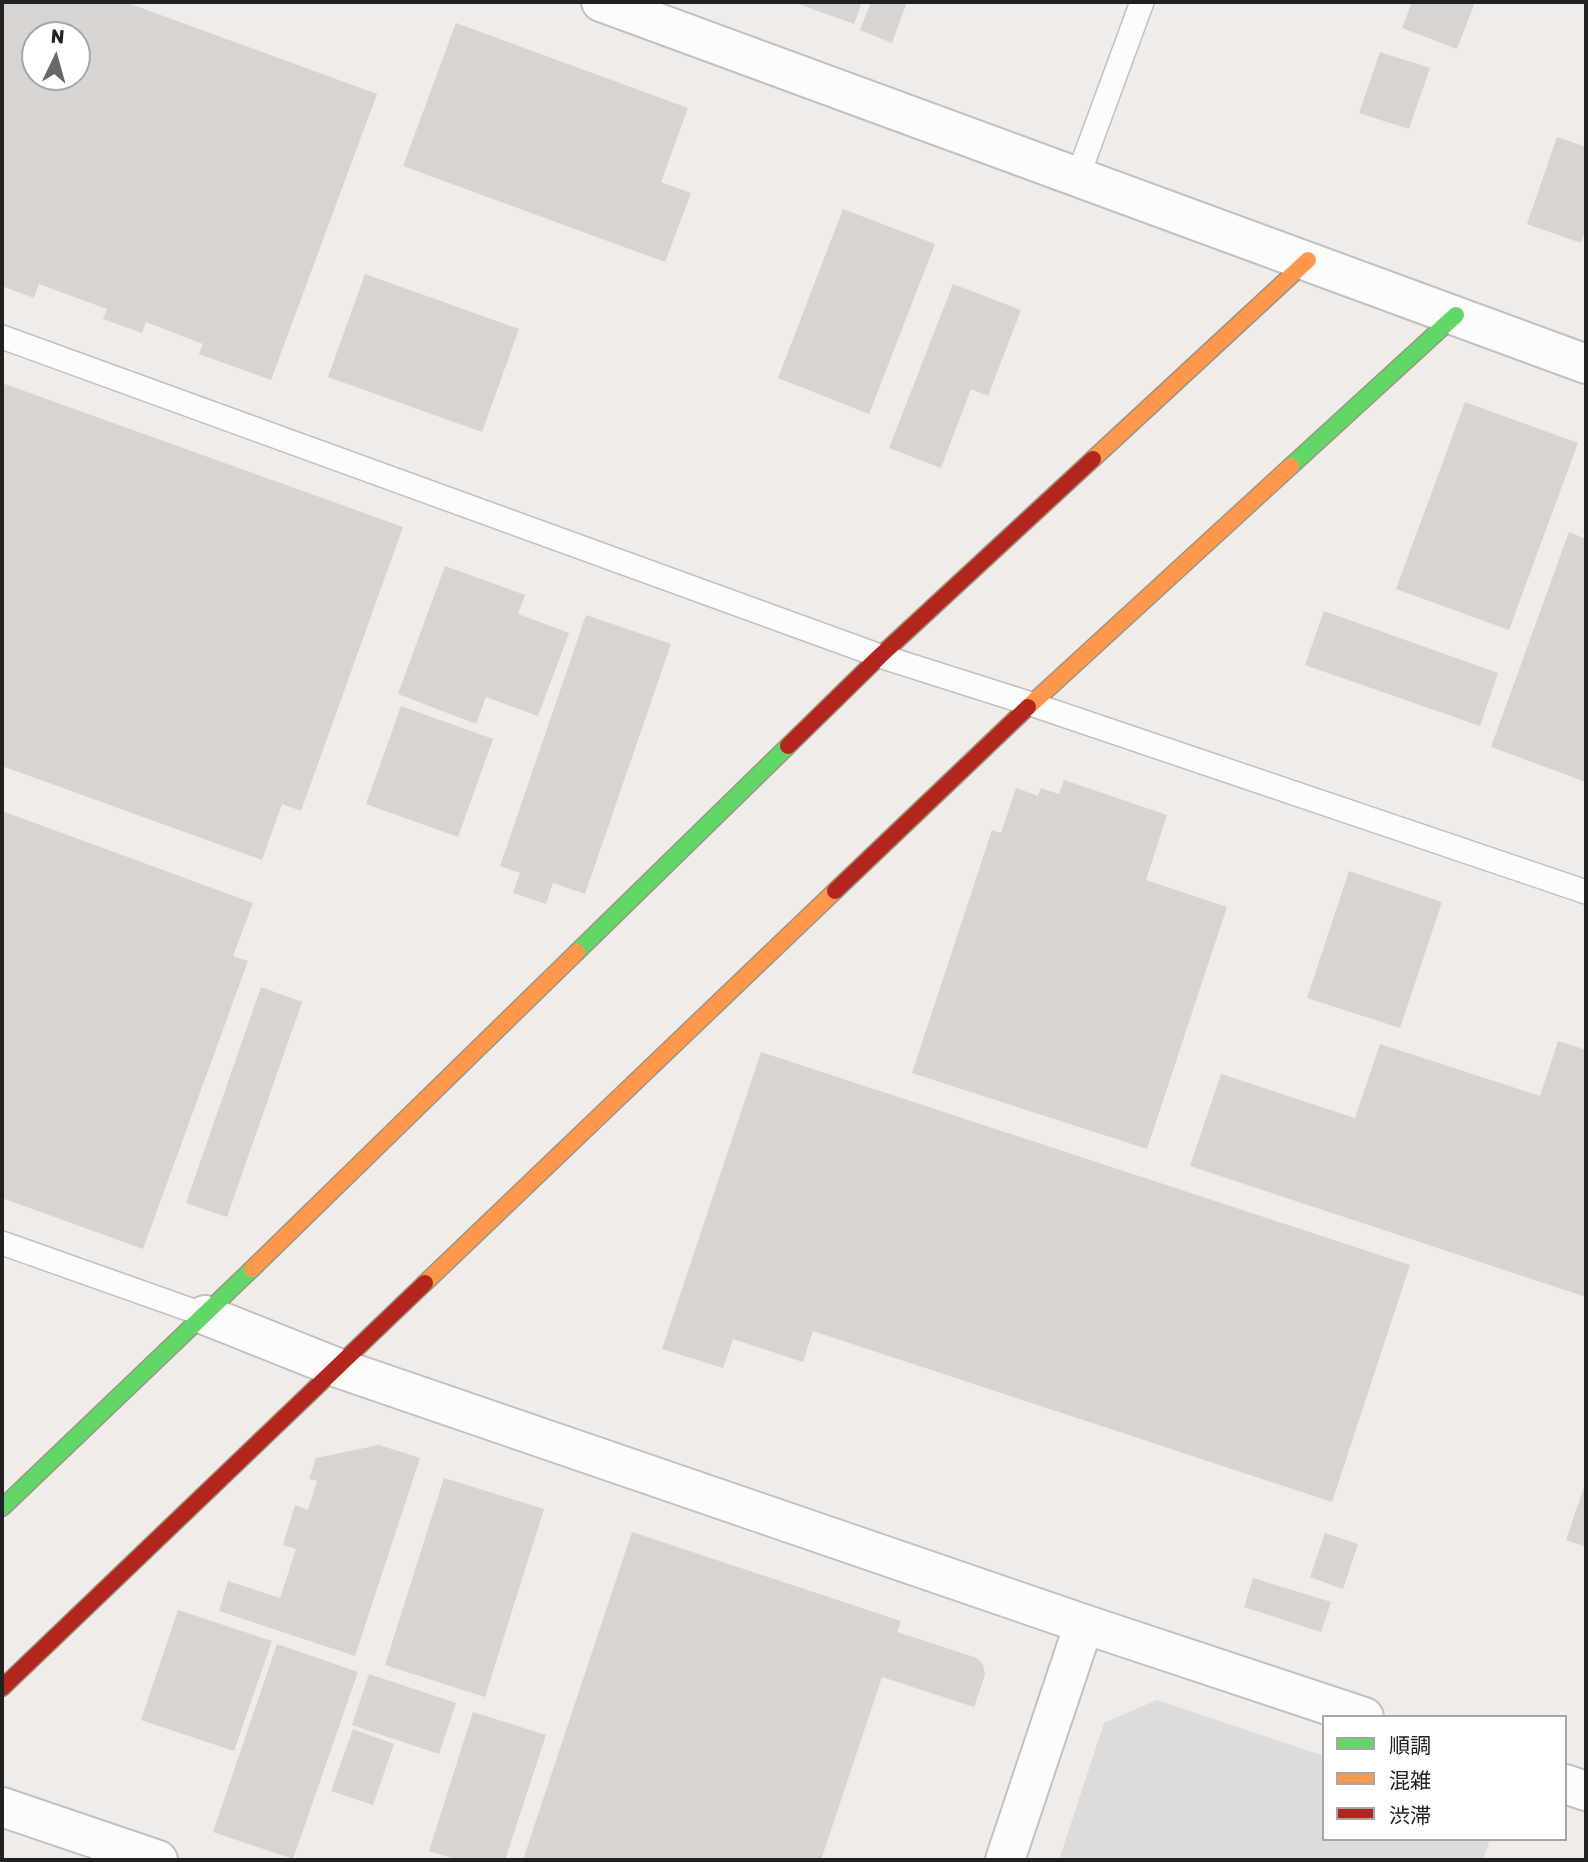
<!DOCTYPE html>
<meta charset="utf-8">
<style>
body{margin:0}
#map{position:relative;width:1588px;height:1862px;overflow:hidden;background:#efece9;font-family:Rubik,"Noto Sans JP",sans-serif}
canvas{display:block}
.frame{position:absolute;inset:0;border:4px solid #212121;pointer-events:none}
.legend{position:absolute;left:1322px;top:1715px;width:245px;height:126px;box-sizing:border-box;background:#fff;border:2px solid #a6a6a6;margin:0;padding:9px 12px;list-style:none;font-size:21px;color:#212121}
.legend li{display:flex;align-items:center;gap:14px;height:35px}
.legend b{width:35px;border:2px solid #a6a6a6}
.north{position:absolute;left:21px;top:21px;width:70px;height:70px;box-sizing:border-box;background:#fff;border:2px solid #a6a6a6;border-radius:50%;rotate:5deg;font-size:19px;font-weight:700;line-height:28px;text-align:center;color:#212121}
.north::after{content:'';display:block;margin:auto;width:24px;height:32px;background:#696867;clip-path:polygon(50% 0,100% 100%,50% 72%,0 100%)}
</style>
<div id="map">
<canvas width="1588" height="1862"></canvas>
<div class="frame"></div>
<ul class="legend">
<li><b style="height:9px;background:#63d668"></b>順調</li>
<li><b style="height:9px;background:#ff974d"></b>混雑</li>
<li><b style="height:9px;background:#b3261e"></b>渋滞</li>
</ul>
<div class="north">N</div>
</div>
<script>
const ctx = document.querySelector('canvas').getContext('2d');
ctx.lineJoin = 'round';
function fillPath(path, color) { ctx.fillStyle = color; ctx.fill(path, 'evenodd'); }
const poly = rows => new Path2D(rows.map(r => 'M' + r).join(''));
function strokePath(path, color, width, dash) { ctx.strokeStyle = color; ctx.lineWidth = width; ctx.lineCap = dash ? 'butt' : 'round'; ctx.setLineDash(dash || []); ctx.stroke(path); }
const parking = poly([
 [1157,1700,1324,1756,1324,1839,1490,1839,1483,1860,1059,1860,1104,1723]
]);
const building = poly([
 [2,2,125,2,377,94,271,380,199,354,203,344,146,322,142,333,103,319,107,309,39,284,34,298,2,286],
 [35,35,77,35,77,77,35,77],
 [793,2,862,2,854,24],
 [871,2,907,2,892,43,860,30],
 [1412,2,1475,2,1457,49,1402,28],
 [456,23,688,108,661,182,691,193,665,262,403,166],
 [1380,52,1430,68,1409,129,1359,113],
 [1557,137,1586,147,1586,228,1581,243,1527,224],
 [843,209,935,244,869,414,778,378],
 [365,274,519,329,482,432,328,377],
 [953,284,1021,310,988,396,971,389,941,468,889,448],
 [2,383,403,527,301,811,282,804,262,860,2,766],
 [1465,402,1578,443,1509,630,1396,589],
 [1569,532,1586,539,1586,782,1491,747],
 [445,566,525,595,518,614,569,633,538,716,486,697,476,724,398,694],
 [1324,611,1498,673,1480,726,1305,665],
 [586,615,671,644,585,894,553,883,546,904,513,893,520,873,500,866],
 [401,706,493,739,458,837,366,804],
 [1064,780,1167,815,1146,880,1227,907,1147,1149,912,1073,992,830,1001,833,1016,788,1038,796,1041,788,1059,794],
 [2,811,253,903,233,956,248,961,143,1249,2,1198],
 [1349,871,1442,902,1400,1028,1307,998],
 [261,987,302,1002,227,1217,186,1203],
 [1558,1041,1586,1050,1586,1297,1190,1166,1221,1074,1355,1118,1380,1044,1540,1096],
 [761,1052,1410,1265,1332,1502,813,1331,803,1362,733,1339,723,1368,662,1349],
 [379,1445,420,1458,355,1656,219,1611,228,1581,280,1598,296,1549,283,1545,295,1505,308,1510,317,1481,309,1479,316,1458],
 [444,1478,544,1509,485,1697,385,1665],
 [1586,1481,1586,1547,1566,1540],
 [632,1532,901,1621,897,1632,977,1658,983,1665,985,1675,974,1707,882,1677,821,1860,523,1860],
 [1325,1533,1358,1544,1343,1589,1310,1577],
 [1253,1578,1331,1602,1321,1632,1244,1607],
 [178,1610,272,1641,234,1751,141,1720],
 [277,1644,358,1672,293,1859,213,1832],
 [369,1674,456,1703,439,1754,352,1725],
 [473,1712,546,1735,505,1860,459,1860,429,1851],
 [353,1729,394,1744,373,1805,331,1791]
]);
const lane = poly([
 [1078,176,1142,2],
 [2,337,880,656,1031,704,1586,892],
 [2,1243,205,1315]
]);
const street = poly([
 [601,2,1586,364],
 [205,1315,338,1368,1084,1624,1364,1717],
 [1565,1784,1586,1791],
 [2,1807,158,1860],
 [1005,1860,1084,1624]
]);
const fast = poly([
 [1291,466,1456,315],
 [577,952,788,746],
 [2,1508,252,1269]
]);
const slow = poly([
 [1093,459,1308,260],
 [1028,707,1291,466],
 [252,1269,577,952],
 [425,1283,835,891]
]);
const jam = poly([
 [788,746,880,656,1093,459],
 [835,891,1028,707],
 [2,1688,425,1283]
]);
fillPath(parking, '#dddcda');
fillPath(building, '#d7d4d2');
strokePath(lane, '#c2c1c0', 26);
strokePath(street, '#c2c1c0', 42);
strokePath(fast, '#999581', 19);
strokePath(slow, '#999581', 19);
strokePath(jam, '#999581', 19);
strokePath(lane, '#fdfcfc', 23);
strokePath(street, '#fdfcfc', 38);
strokePath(fast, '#63d668', 16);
strokePath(slow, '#ff974d', 16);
strokePath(jam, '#b3261e', 16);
</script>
